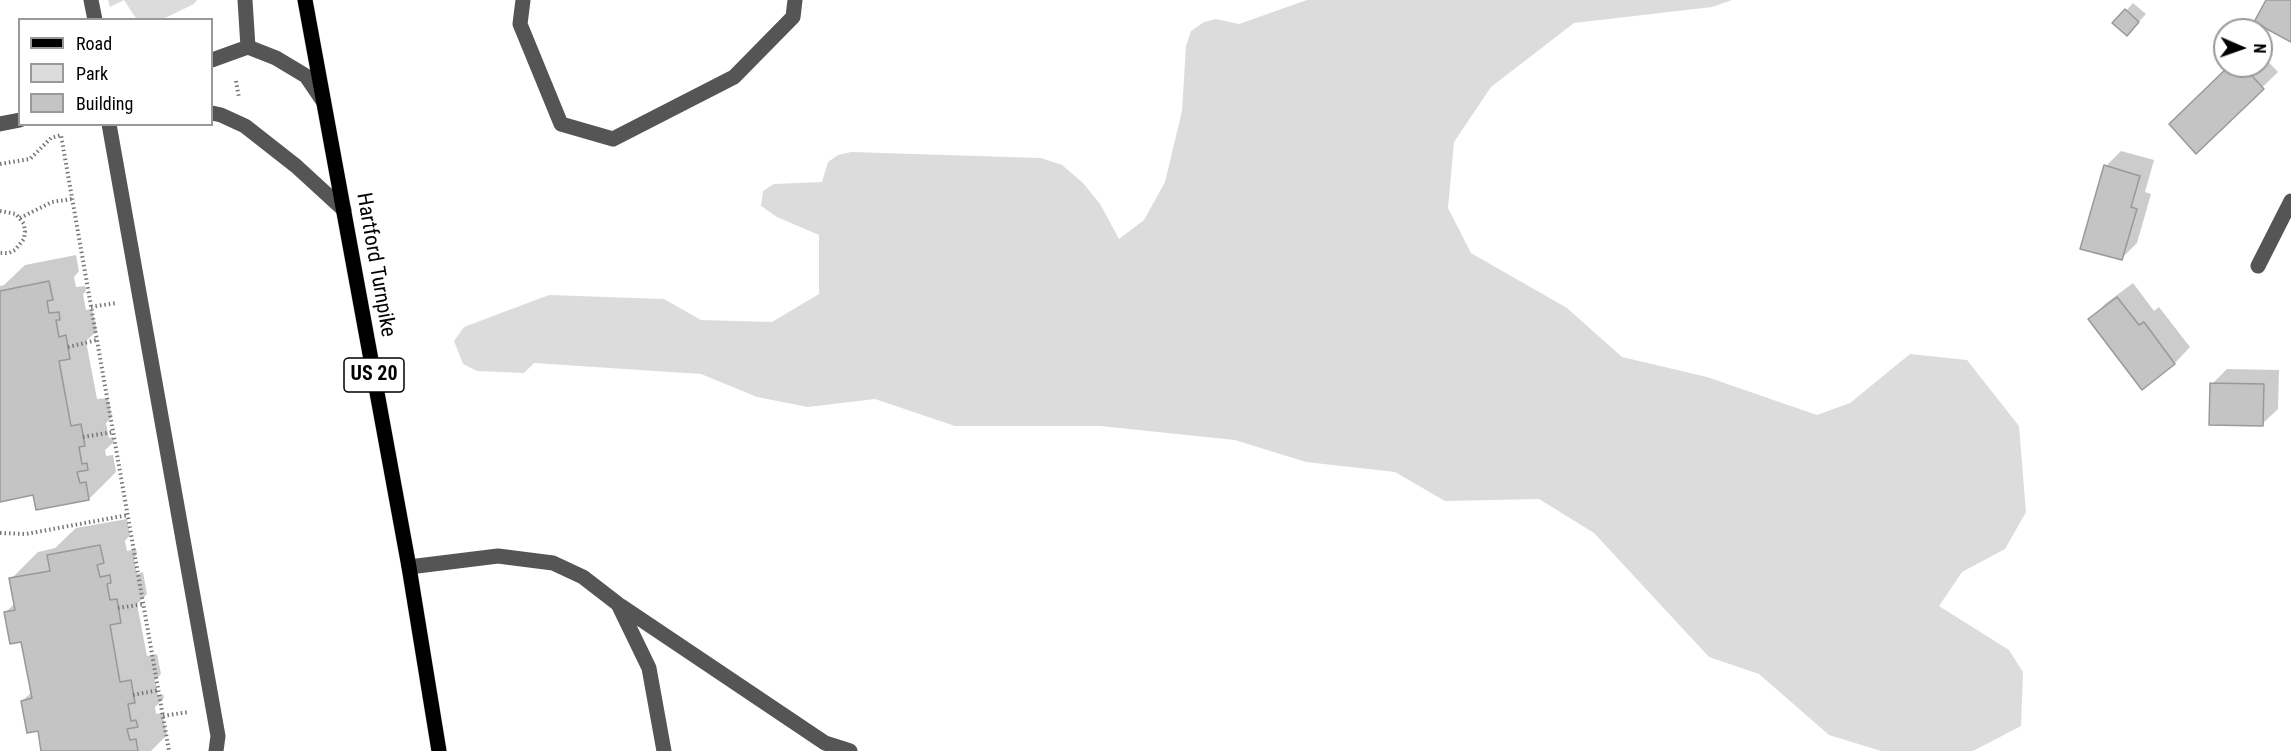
<!DOCTYPE html>
<style>
body{margin:0}
#map{position:relative;width:2291px;height:751px;overflow:hidden;background:#fff;font-family:"Roboto Condensed",sans-serif}
canvas{display:block}
.legend{position:absolute;left:18px;top:18px;width:195px;height:108px;box-sizing:border-box;background:#fff;border:2px solid #999;margin:0;padding:8px 10px;list-style:none;font-size:18px;color:#000}
.legend li{display:flex;align-items:center;gap:12px;height:30px}
.legend b{width:30px;border:2px solid #999}
.north{position:absolute;left:2213px;top:18px;width:60px;height:60px;box-sizing:border-box;background:#fff;border:2px solid #999;border-radius:50%;rotate:92deg;font-size:16px;font-weight:700;line-height:24px;text-align:center;color:#000}
.north::after{content:'';display:block;margin:auto;width:21px;height:27px;background:#000;clip-path:polygon(50% 0,100% 100%,50% 72%,0 100%)}
</style>
<div id="map">
<canvas width="2291" height="751"></canvas>
<ul class="legend">
<li><b style="height:8px;background:#000"></b>Road</li>
<li><b style="height:16px;background:#dcdcdc"></b>Park</li>
<li><b style="height:16px;background:#c4c4c4"></b>Building</li>
</ul>
<div class="north">N</div>
</div>
<script>
const ctx = document.querySelector('canvas').getContext('2d');
ctx.lineJoin = 'round';
function fillPath(path, color) { ctx.fillStyle = color; ctx.fill(path, 'evenodd'); }
const poly = rows => new Path2D(rows.map(r => 'M' + r).join(''));
function strokePath(path, color, width, dash) { ctx.strokeStyle = color; ctx.lineWidth = width; ctx.lineCap = dash ? 'butt' : 'round'; ctx.setLineDash(dash || []); ctx.stroke(path); }
function label(font, color, halo, rows, align = 'center') {
  ctx.font = font + ' "Roboto Condensed",sans-serif'; ctx.lineWidth = 6; ctx.setLineDash([]); ctx.textBaseline = 'middle'; ctx.strokeStyle = halo; ctx.fillStyle = color; for (const [text, x, y, turn = 0] of rows) {
    ctx.save(); ctx.translate(x, y); ctx.rotate((+turn || 0) * Math.PI / 180); ctx.textAlign = isNaN(turn) ? turn : align; if (halo) ctx.strokeText(text, 0, 0); ctx.fillText(text, 0, 0); ctx.restore();
  }
}
const green = poly([
 [108,0,197,0,194,4,165,18,140,20,135,17,124,0,110,7],
 [1307,0,1732,0,1712,7,1574,23,1491,87,1454,142,1448,208,1471,253,1567,308,1622,357,1707,377,1817,415,1850,403,1910,354,1967,360,2019,426,2026,512,2005,549,1962,572,1939,606,2009,650,2023,672,2021,726,1973,751,1881,751,1829,735,1759,674,1709,657,1594,533,1539,499,1445,501,1395,472,1306,462,1235,440,1100,426,955,426,875,399,808,407,757,397,701,374,534,363,524,373,477,371,463,364,454,341,464,327,549,295,664,299,701,320,772,322,819,294,819,235,777,217,761,206,763,191,774,184,822,182,828,162,838,155,851,152,1041,158,1062,165,1083,183,1100,204,1119,239,1144,220,1165,182,1182,111,1186,46,1191,31,1204,22,1216,19,1239,24]
]);
const shadow = poly([
 [2133,3,2146,14,2134,27,2115,23],
 [2261,54,2278,72,2197,151,2230,66,2261,66],
 [2121,151,2154,160,2145,192,2151,194,2137,243,2121,259,2106,166],
 [76,255,79,271,74,277,76,287,85,286,86,291,83,294,86,310,92,309,97,331,86,341,97,399,108,398,112,417,106,423,109,438,113,437,114,442,105,450,106,456,113,455,116,472,89,499,34,494,0,500,0,286,4,285,25,265],
 [2133,283,2154,311,2159,307,2190,347,2175,363,2142,388,2090,319,2105,304],
 [2227,369,2279,370,2278,409,2262,424,2212,384],
 [127,519,130,535,125,541,127,551,136,549,137,554,134,558,137,574,143,572,147,594,137,604,147,656,157,654,161,674,155,680,158,695,163,694,164,698,155,707,156,714,162,713,167,735,151,751,43,751,39,729,22,701,32,692,23,641,6,612,15,603,11,579,38,552,55,548,76,528]
]);
const building = poly([
 [2266,0,2291,0,2291,42,2254,22,2266,0],
 [2125,9,2139,22,2127,36,2112,23,2125,9],
 [2229,66,2243,66,2264,89,2196,154,2169,124,2229,66],
 [2104,165,2140,176,2131,207,2137,209,2122,260,2080,249,2104,165],
 [49,281,53,300,47,301,49,313,59,312,60,320,56,320,59,337,66,335,70,359,59,361,71,426,81,424,85,446,79,447,82,464,87,463,88,470,77,472,80,483,86,482,89,500,36,510,33,495,0,502,0,291,49,281],
 [2117,297,2139,325,2144,322,2175,364,2142,390,2088,319,2117,297],
 [2210,383,2264,384,2263,426,2209,425,2210,383],
 [100,545,104,563,97,565,100,577,110,575,111,583,107,584,110,600,117,599,121,623,110,625,120,682,131,680,135,703,128,704,131,721,136,720,138,727,127,729,130,740,136,739,138,751,41,751,38,731,27,733,21,701,32,698,21,642,10,644,4,612,15,610,9,578,50,571,47,555,100,545]
]);
const path = poly([
 [236,81,239,98],
 [0,164,30,159,51,138,61,135,169,751],
 [0,211,16,214,24,224,25,232,24,239,15,250,9,253,0,253],
 [20,218,52,202,72,199],
 [91,307,116,303],
 [68,347,97,340],
 [83,437,113,432],
 [0,533,26,534,128,515],
 [118,608,144,604],
 [133,695,159,690],
 [163,716,188,712]
]);
const minor = poly([
 [91,0,95,20],
 [245,0,248,47],
 [523,0,520,24,561,124,613,139,734,77,793,17,795,0],
 [212,60,248,47,276,58,306,76,323,101],
 [212,113,221,115,245,126,296,166,344,210],
 [0,124,20,120],
 [109,124,218,736,216,751],
 [2258,266,2291,201],
 [409,567,498,556,553,563,583,577,618,604,649,668,664,751],
 [621,606,825,743,850,751]
]);
const major = poly([
 [305,0,409,567,439,751]
]);
const shields = [
 [374,375,60]
];
const shieldNames = [
 ["US 20",374,375]
];
const streetNames = [
 ["Hartford Turnpike",375,265,80]
];
fillPath(green, '#dcdcdc');
fillPath(shadow, '#0003');
fillPath(building, '#c4c4c4');
strokePath(building, '#999', 1.5);
strokePath(major, '#dbdbdb', 16);
strokePath(path, '#777', 4, [1.5, 3]);
strokePath(minor, '#555', 15);
strokePath(major, '#000', 15);
for (const [x, y, w] of shields) { const box = new Path2D(); box.roundRect(x - w / 2, y - 17, w, 34, 4.5); ctx.fillStyle = '#fff'; ctx.fill(box); strokePath(box, '#000', 1.5); }
label('bold 20px', '#000', null, shieldNames);
label('21px', '#000', '#fff', streetNames);
</script>
